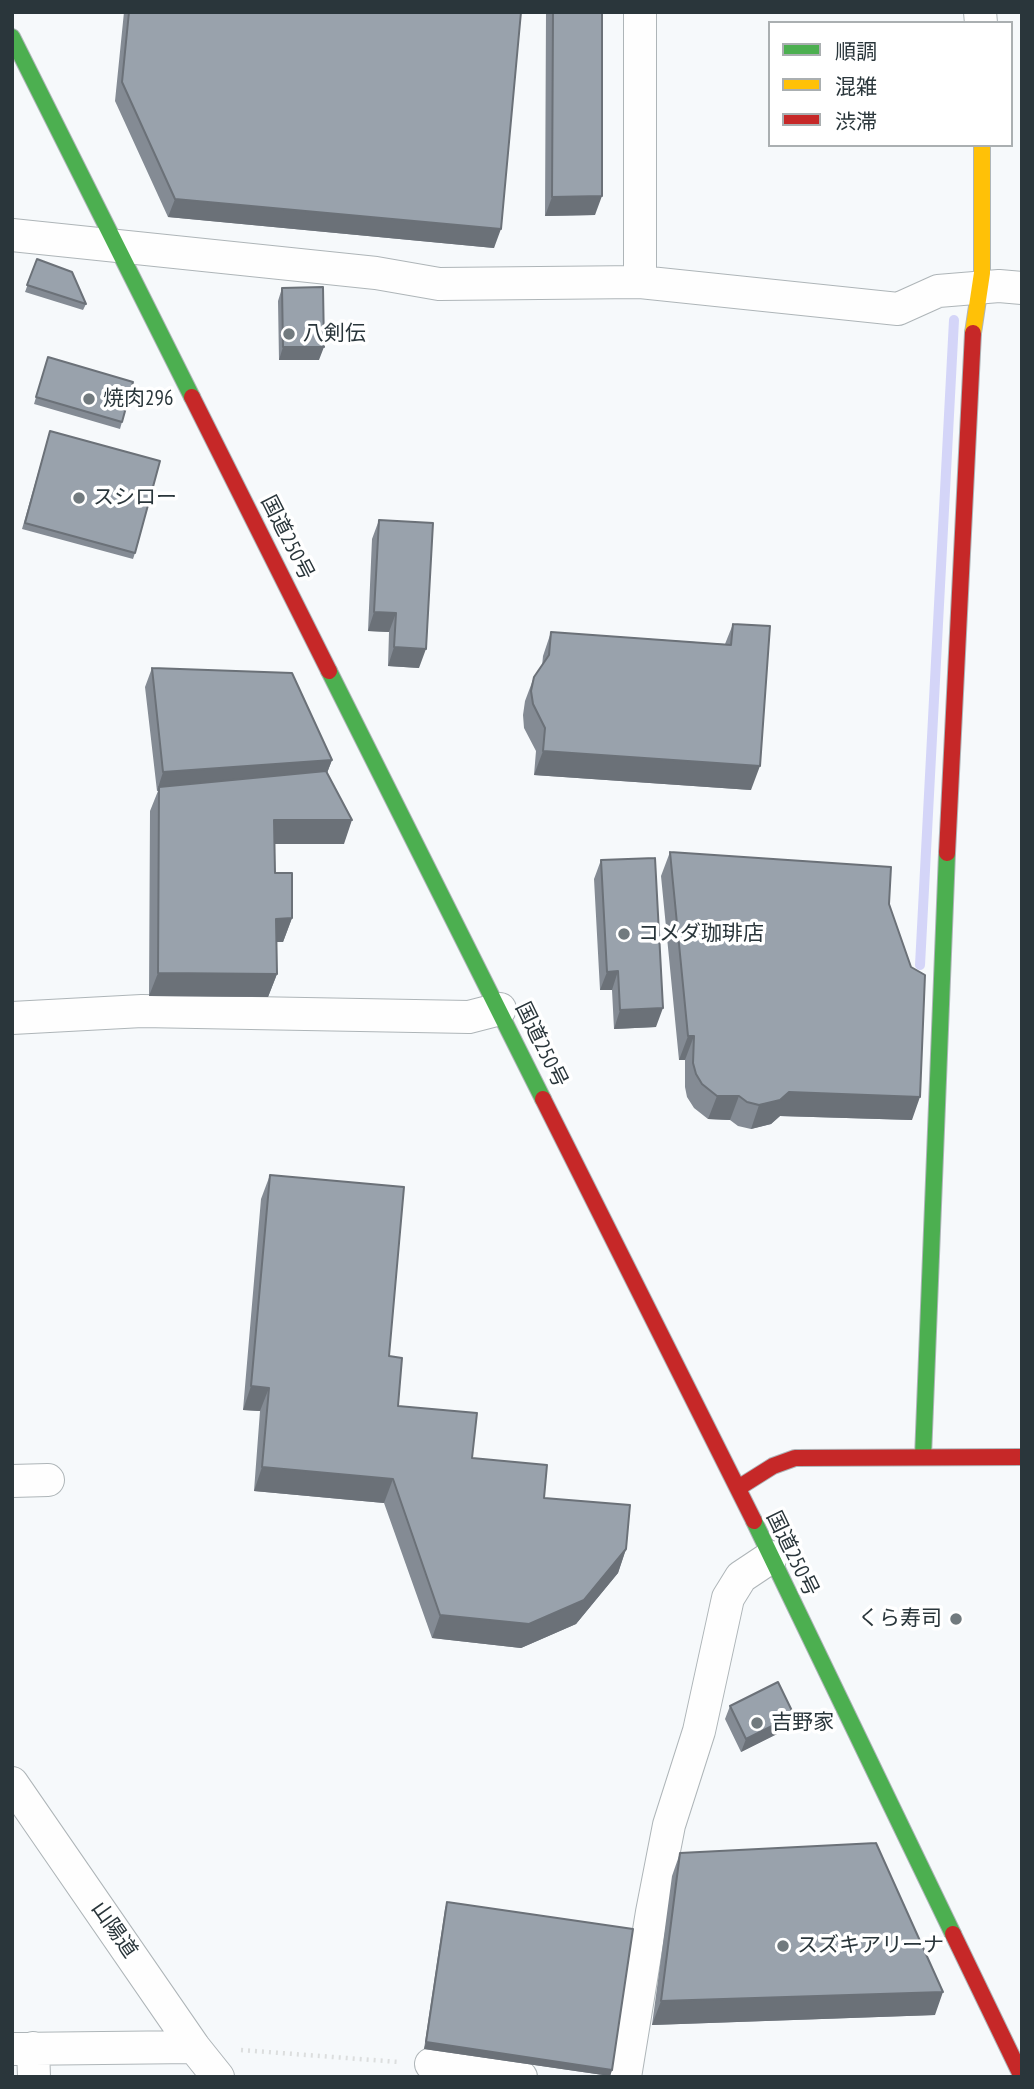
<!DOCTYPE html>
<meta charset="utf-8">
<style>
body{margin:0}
#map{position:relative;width:1034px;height:2089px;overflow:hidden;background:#f6f9fb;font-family:"PT Sans Narrow","Noto Sans JP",sans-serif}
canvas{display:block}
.frame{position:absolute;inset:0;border:14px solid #2a363b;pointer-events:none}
.legend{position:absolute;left:768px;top:21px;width:245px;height:126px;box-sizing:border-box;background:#fff;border:2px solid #aaafb1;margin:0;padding:9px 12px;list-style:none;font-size:21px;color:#2a363b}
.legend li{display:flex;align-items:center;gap:14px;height:35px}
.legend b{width:35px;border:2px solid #aaafb1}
</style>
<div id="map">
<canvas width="1034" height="2089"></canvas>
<div class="frame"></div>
<ul class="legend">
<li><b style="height:9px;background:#4caf50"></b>順調</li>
<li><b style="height:9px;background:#ffc107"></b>混雑</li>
<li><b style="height:9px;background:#c62828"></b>渋滞</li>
</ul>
</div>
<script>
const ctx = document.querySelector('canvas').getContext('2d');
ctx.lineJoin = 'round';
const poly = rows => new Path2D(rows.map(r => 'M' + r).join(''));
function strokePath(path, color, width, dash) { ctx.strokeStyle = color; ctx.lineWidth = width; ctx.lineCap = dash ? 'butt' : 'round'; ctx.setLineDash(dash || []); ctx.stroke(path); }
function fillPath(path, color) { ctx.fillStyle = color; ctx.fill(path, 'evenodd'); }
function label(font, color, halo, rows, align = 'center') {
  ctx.font = font + ' "PT Sans Narrow","Noto Sans JP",sans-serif'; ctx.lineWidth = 7; ctx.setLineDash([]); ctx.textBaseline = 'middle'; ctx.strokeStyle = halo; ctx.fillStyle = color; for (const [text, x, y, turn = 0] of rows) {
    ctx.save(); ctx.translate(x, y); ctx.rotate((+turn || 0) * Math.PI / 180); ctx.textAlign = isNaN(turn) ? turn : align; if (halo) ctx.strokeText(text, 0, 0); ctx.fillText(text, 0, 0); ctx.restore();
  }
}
const stream = poly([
 [920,965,954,320]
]);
const path = poly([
 [241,2050,399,2062]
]);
const street = poly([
 [980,12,981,23],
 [12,235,376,273,439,284,640,282,898,309,938,291,999,286,1022,288],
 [640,282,640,12],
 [12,1018,142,1011,469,1017,500,1009],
 [12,1481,48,1480],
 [12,1783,194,2047,218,2077],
 [33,2048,34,2077],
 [12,2049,194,2047],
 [431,2064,521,2077],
 [625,2077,652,1912,669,1825,699,1731,728,1598,741,1577,771,1557]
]);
const fast = poly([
 [12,37,192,397],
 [329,671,543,1099],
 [923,1457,947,853],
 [754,1521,953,1934]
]);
const slow = poly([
 [973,333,982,273,982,145]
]);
const jam = poly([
 [192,397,329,671],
 [947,853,973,333],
 [543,1099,754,1521],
 [738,1488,773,1466,795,1458,1022,1457],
 [953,1934,1022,2077]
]);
const wall = poly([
 [124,12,521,12,494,248,168,217,115,101],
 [546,12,602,12,595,215,545,216],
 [37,259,86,304,83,310,25,292],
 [282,288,319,360,279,360,278,301],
 [46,364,122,422,120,429,34,404],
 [50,431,135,553,133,559,22,529],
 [379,520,419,668,388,666,389,632,368,631,372,539],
 [733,624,751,790,534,775,536,751,524,728,523,715,525,701,534,677,542,666,543,656,551,632,725,644],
 [152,668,332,760,327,773,344,844,275,844,275,873,292,918,283,942,276,942,277,974,268,997,149,996,150,811,158,791,157,791,145,687],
 [670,852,889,904,912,1120,780,1116,771,1124,751,1129,738,1126,730,1120,708,1119,694,1108,687,1097,685,1087,685,1060,679,1060,661,876],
 [601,860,656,1027,614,1029,612,990,600,990,594,879],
 [270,1175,389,1356,398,1406,472,1458,544,1498,626,1549,618,1573,576,1624,521,1648,432,1638,384,1503,254,1491,260,1411,243,1410,261,1199],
 [730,1706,789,1728,741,1752,725,1719],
 [680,1853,935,2015,652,2025,672,1876],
 [447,1902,612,2070,610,2076,424,2049,445,1909]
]);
const shadedWall = poly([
 [602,196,595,215,545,216,552,197],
 [175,199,501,229,494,248,168,217],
 [283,347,324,347,319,360,279,360],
 [374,612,396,613,389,632,368,631],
 [394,647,426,649,419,668,388,666],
 [543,751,760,766,751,790,534,775],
 [332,760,325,778,159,787,157,791,163,772],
 [274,820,352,820,344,844,266,844],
 [292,918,283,942,268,942,276,919],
 [618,971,612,990,600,990,607,972],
 [158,973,277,974,268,997,149,996],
 [663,1008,656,1027,614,1029,620,1010],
 [688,1036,694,1036,685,1060,679,1060],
 [789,1092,920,1097,912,1120,780,1116,771,1124,751,1129,759,1105],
 [717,1096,739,1096,730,1120,708,1119],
 [251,1386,269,1388,260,1411,243,1410],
 [262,1467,393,1479,384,1503,254,1491],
 [626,1549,618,1573,576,1624,521,1648,432,1638,440,1615],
 [794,1715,789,1728,741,1752,746,1739],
 [943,1992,935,2015,652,2025,661,2001],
 [426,2042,612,2070,610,2076,424,2049]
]);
const building = poly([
 [129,12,521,12,501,229,175,199,122,82,129,12],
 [553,12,602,12,602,196,552,197,553,12],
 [37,259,72,272,86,304,27,285,37,259],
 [323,287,324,347,283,347,282,288,323,287],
 [48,357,133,382,122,422,36,397,48,357],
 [50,431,160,461,135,553,25,523,50,431],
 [379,520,433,523,426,649,394,647,396,613,374,612,379,520],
 [733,624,770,626,760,766,543,751,545,728,533,704,531,691,534,677,549,655,551,632,731,645,733,624],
 [152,668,292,673,332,760,163,772,152,668],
 [326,771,352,820,274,820,275,873,292,873,292,918,276,919,277,974,158,973,159,787,326,771],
 [670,852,891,867,889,904,911,967,925,975,920,1097,789,1092,780,1100,759,1105,747,1102,739,1096,717,1096,702,1084,696,1074,693,1063,694,1036,688,1036,670,852],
 [655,858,663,1008,620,1010,618,971,607,972,601,860,655,858],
 [270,1175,404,1187,389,1356,402,1358,398,1406,477,1413,472,1458,547,1465,544,1498,630,1505,626,1549,584,1600,529,1624,440,1615,393,1479,262,1467,269,1388,251,1386,270,1175],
 [778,1682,794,1715,746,1739,730,1706,778,1682],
 [876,1843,943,1992,661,2001,680,1853,876,1843],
 [447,1902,633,1929,612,2070,426,2042,447,1902]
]);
const markers = [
 [289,334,7,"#717a7e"],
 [89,399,7,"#717a7e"],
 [79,498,7,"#717a7e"],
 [624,934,7,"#717a7e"],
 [956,1619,7,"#717a7e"],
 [757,1723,7,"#717a7e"],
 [783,1946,7,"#717a7e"]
];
const poiNames = [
 ["八剣伝",303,334],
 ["焼肉296",103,399],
 ["スシロー",93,498],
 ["コメダ珈琲店",638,934],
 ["くら寿司",942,1619,"right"],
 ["吉野家",771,1723],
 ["スズキアリーナ",797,1946]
];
const streetNames = [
 ["国道250号",287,538,63],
 ["国道250号",541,1045,64],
 ["国道250号",792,1554,64],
 ["山陽道",114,1930,55]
];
strokePath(stream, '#d4d5f8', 10);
strokePath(street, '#aeb5b8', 34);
strokePath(fast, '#aeb5b8', 18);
strokePath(slow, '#aeb5b8', 18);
strokePath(jam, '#aeb5b8', 18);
strokePath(path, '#dcdede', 4.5, [2, 5]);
strokePath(street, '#fefefe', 32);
strokePath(fast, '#4caf50', 16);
strokePath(slow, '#ffc107', 16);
strokePath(jam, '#c62828', 16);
fillPath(wall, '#848b94');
fillPath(shadedWall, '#6b7178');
fillPath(building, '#99a2ac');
strokePath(building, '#6b7178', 2);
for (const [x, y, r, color] of markers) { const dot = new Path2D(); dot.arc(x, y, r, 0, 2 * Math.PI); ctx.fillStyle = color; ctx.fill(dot); strokePath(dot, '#fff', 2.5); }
label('21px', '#2a363b', '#fff', poiNames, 'left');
label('21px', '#2a363b', '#fff', streetNames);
</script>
